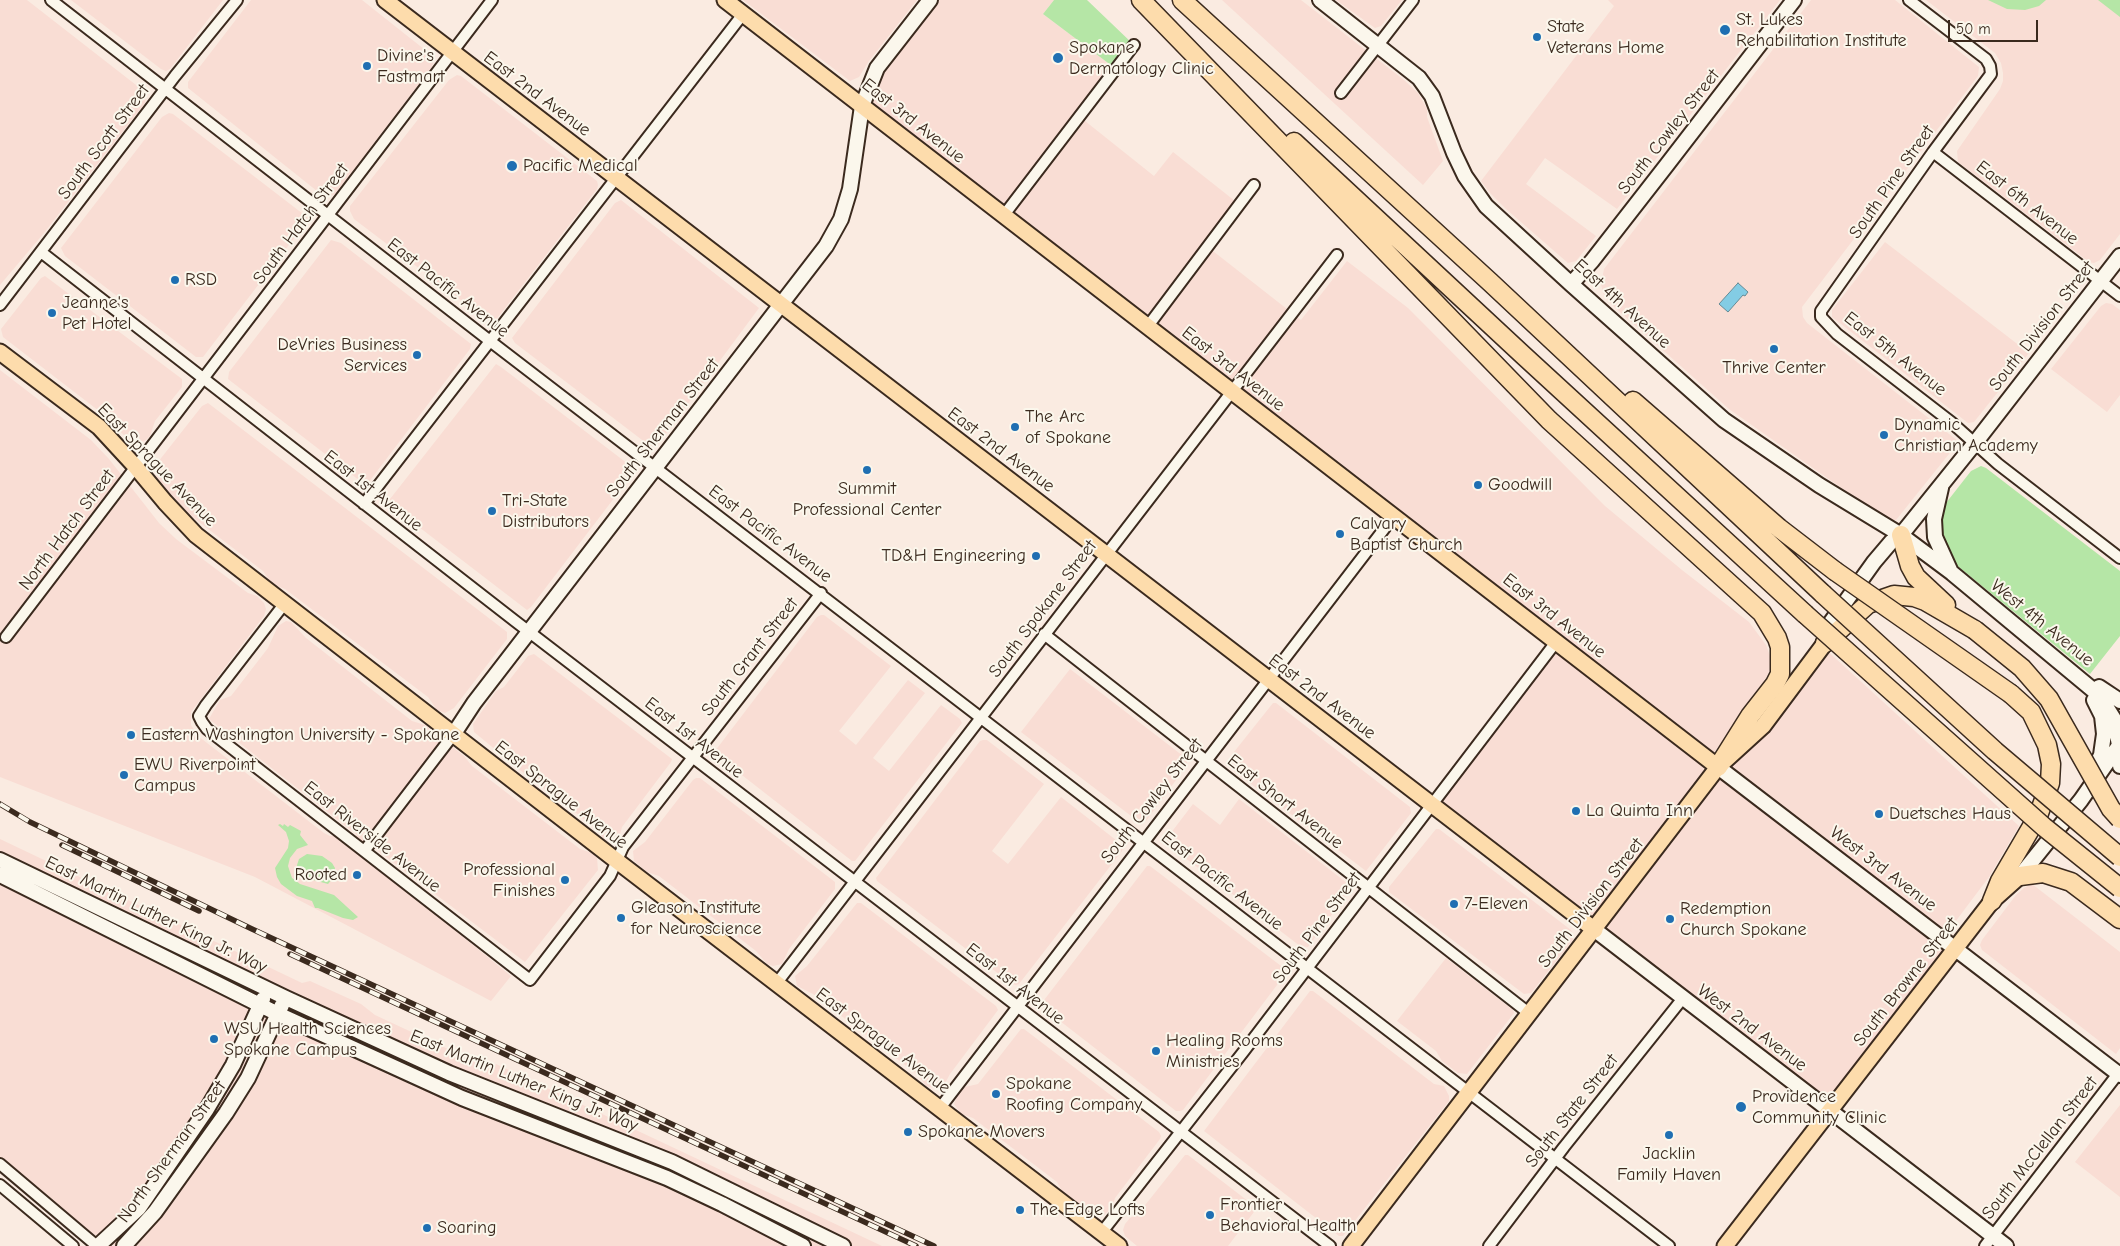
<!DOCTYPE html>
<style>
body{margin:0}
#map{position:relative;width:2120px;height:1246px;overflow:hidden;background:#faebe1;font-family:"Comic Neue",sans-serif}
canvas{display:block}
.scale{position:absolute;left:1948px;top:20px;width:90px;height:22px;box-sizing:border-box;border:2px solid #3b2a1e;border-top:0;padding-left:6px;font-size:15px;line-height:18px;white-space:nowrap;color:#3b2a1e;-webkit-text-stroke:4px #fbf7ec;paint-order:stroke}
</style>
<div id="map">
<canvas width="2120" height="1246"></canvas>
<div class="scale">50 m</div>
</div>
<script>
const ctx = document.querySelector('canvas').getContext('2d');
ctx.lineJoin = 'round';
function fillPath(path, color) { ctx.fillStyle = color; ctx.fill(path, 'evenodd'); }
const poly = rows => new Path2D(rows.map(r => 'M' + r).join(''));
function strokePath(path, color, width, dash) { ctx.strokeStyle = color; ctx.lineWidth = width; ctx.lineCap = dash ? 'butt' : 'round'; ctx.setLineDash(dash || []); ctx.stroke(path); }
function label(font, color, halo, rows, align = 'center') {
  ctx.font = font + ' "Comic Neue",sans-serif'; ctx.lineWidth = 4; ctx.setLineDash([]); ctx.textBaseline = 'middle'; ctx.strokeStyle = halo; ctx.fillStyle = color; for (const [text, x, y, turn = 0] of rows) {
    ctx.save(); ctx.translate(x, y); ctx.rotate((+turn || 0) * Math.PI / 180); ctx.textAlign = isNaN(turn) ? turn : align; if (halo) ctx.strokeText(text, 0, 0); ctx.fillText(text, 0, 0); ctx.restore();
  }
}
const built = poly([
 [0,0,27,0,145,92,146,97,145,103,44,233,0,285],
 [71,0,223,0,170,69,166,71,161,69],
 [251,0,362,0,434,57,432,67,336,193,331,196,322,195,188,88,188,82],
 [743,0,917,0,869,61,859,77,850,81],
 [930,0,1054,0,1043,14,1116,69,1080,117,1154,176,1173,152,1235,201,1204,244,1301,320,1347,261,1408,308,1605,506,1682,570,1749,622,1766,645,1770,656,1770,670,1758,694,1709,759,1719,767,1823,647,2019,826,1989,877,1943,938,1957,949,1829,1110,1431,804,1556,642,862,106,877,68],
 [1222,0,1301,0,1404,80,1418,93,1427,109,1427,117,1443,161,1423,185],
 [1336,0,1402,0,1381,26,1375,28],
 [1608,0,1780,0,1617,209,1545,158,1526,184,1596,236,1576,261,1568,263,1506,209,1490,193,1481,181,1614,6],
 [1811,0,1895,0,1979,67,1978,76,1802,307,1803,317,1807,323,1958,441,1957,444,1896,520,1887,520,1729,409,1611,304,1603,293,1601,284,1604,269],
 [1926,0,2120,0,2120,234,2100,260,2094,263,2089,262,1958,162,1957,151,2000,89,2003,81,2003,73,2001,63,1995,53],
 [457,75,461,76,597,181,598,185,597,189,495,321,491,323,354,219,350,211,350,206,449,80],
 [169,113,173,114,307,217,308,220,203,357,196,357,65,256,61,248,162,117],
 [621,200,759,308,658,444,653,447,650,446,515,343,512,338,615,203],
 [331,240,341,243,471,344,470,349,368,483,364,484,228,379,229,372],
 [1885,242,2029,353,1974,422,1968,423,1832,317,1832,310],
 [45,276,182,379,182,387,155,421,150,436,146,440,140,443,130,441,99,411,3,337,1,329,41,278],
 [2106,303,2112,304,2120,310,2120,395,2107,412,2051,369,2101,306],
 [496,364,501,367,632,467,634,472,531,607,527,610,389,504,390,499],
 [0,370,91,440,109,459,159,523,176,539,248,593,257,596,264,603,266,609,264,616,191,712,191,725,198,736,324,833,330,836,337,835,346,843,357,835,209,719,220,700,231,696,268,648,278,626,286,621,291,622,306,638,412,721,425,725,464,756,472,766,580,849,592,853,597,858,598,870,525,962,373,847,366,858,511,976,491,1001,255,877,0,777],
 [208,403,507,632,507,639,454,708,445,713,437,710,428,697,285,589,272,584,263,571,186,512,160,483,156,475,155,469,158,462,202,406],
 [821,615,824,615,891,666,839,731,856,745,908,680,925,693,873,758,889,771,941,705,960,719,962,723,855,861,852,861,715,754,715,751,817,617],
 [534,654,672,759,671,762,622,827,619,838,615,841,603,838,597,829,520,770,474,732,473,724,496,691,504,687,528,656],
 [1070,669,1187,759,1187,765,1146,821,1139,822,1021,732],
 [1273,703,1276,703,1410,807,1411,813,1366,871,1226,765,1226,762],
 [983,740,987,740,1044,784,992,851,1008,864,1061,797,1121,844,1123,847,1122,851,1019,984,1016,985,1012,984,877,881,876,878,980,741],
 [696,778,700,778,835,882,835,889,789,949,782,964,773,966,767,964,756,951,659,876,647,872,634,861,633,851,645,842,693,780],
 [1239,799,1352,887,1308,947,1300,946,1167,844,1167,838,1193,804,1220,825],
 [1436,829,1439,829,1571,930,1573,935,1573,940,1531,993,1524,994,1389,892,1389,887],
 [0,839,302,983,310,981,361,1004,375,1015,493,1070,496,1064,882,1246,115,1246,87,1230,0,1158],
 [1147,866,1150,866,1285,969,1286,973,1183,1110,1180,1111,1176,1111,1042,1007,1041,1004],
 [2032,884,2120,952,2120,1048,2116,1054,1982,950,1980,945,1982,940,2016,895,2024,888],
 [857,903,861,903,996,1006,998,1010,950,1074,943,1087,937,1089,926,1086,918,1075,813,994,797,986,795,976,807,966],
 [1446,958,1513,1010,1514,1013,1467,1074,1458,1073,1442,1061,1436,1051,1397,1021],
 [1310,991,1313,991,1434,1084,1444,1086,1449,1096,1449,1101,1343,1236,1339,1236,1204,1131],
 [1021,1029,1024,1029,1159,1132,1161,1136,1160,1139,1115,1198,1112,1208,1104,1215,1093,1215,1062,1191,1057,1182,973,1118,961,1114,954,1104,958,1093,965,1087,978,1084],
 [2120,1105,2120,1197,2075,1162],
 [1185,1155,1188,1155,1257,1208,1228,1246,1137,1246,1125,1236,1123,1230,1125,1224,1130,1218,1138,1214]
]);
const green = poly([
 [1054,0,1087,0,1134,45,1116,69,1043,14],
 [1988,0,2046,0,2039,6,2025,10,2007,9],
 [2098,0,2120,0,2120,17],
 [1981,466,1986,468,2120,571,2120,636,2090,674,1955,564,1947,554,1940,529,1941,514,1946,503,1971,471],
 [280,824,283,826,284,824,288,827,290,825,301,831,300,835,308,845,297,849,290,858,288,866,292,878,300,884,334,895,358,917,353,920,343,918,318,908,315,908,312,901,297,896,281,884,277,877,275,868,288,848,289,841,286,832,278,825],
 [307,854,322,856,332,863,335,868,334,877,328,884,306,878,298,872,297,865,299,859]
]);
const water = poly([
 [1738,283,1748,292,1745,296,1743,295,1728,312,1719,304,1738,283]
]);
const street = poly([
 [51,0,490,341,1669,1246],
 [1909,0,1986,59,1990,66,1991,74,1933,152,1821,311,1821,317,1837,334,1951,422,1998,464,2120,558],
 [1341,93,1413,0],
 [1933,152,2120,296],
 [1004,215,1134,45],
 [41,252,515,621,1330,1246],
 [0,305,175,76,237,0],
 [1148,326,1254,185],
 [364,504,743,14],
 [285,603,206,705,199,716,202,722,207,729,225,743,530,980,610,876,623,847,821,593],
 [1044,634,1530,1014],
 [6,637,492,0],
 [365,850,453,735],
 [776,984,1337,255],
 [940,1108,1394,516],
 [0,1164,97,1246],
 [0,1185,73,1246],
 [1102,1232,1244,1051,1556,642],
 [1489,1246,1564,1147,1683,998],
 [1985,1246,2120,1071]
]);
const secondary = poly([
 [1320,0,1419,78,1432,96,1454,153,1465,176,1486,206,1571,284,1724,420,1819,485,1901,535,1952,573,2099,695,2114,719,2119,745,2120,766],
 [1571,284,1592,261,1666,166,1794,0],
 [1941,488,1934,519,1935,537,1950,570],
 [1826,643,1831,622,1874,562,1891,542,1901,535,1975,443,2120,256],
 [2099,687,2120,701],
 [2094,700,2102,716,2104,734,2101,755,2094,770],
 [453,735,474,703,826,246,841,219,850,189,862,106,877,68,930,0],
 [1718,767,2120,1075],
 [0,860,286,998,449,1073,672,1162,843,1246],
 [0,875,278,1014,462,1098,667,1178,722,1204,803,1246],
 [2020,876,2081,800,2120,744],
 [1595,930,2006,1246],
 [98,1246,139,1208,207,1109,233,1065,263,999],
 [124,1246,155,1212,226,1113,248,1078,282,1005]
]);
const primary = poly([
 [385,0,1595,930],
 [725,0,1718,767],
 [0,352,99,427,135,466,165,502,196,535,617,861,1119,1246],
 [1351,1246,1718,767,1763,726,1825,643],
 [1725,1246,1992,901,2020,876]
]);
const highway = poly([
 [1141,0,1549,420,1762,613,1777,638,1780,647,1780,674,1775,684,1750,716,1718,767],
 [1182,0,1490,282,1823,594],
 [1294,142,1523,355,1805,614],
 [1633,401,1779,528,1835,571],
 [1901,535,1910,566,1916,577,1946,605],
 [1825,643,1868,604,1894,595,1914,597,1925,601,1975,630],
 [2020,876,2043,873,2071,882,2120,919],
 [1992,901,2000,881,2038,816,2050,783,2051,764,2047,745,2031,712,2011,694]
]);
const rail = poly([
 [0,804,30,822,252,929,934,1246],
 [62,845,199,911],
 [290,954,916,1246]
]);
const highwayBridge = poly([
 [1835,571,2011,694],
 [1823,594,1995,751,2120,857],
 [1805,614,2044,827,2120,888],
 [1975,630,2022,668,2049,699,2111,809,2120,819]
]);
const markers = [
 [1725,30,6,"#1f6fb2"],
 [1537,37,5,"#1f6fb2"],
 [1058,58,6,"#1f6fb2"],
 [367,66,5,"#1f6fb2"],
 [512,166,6,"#1f6fb2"],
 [175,280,5,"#1f6fb2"],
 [52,313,5,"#1f6fb2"],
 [1774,349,5,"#1f6fb2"],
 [417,355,5,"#1f6fb2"],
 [1015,427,5,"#1f6fb2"],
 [1884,435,5,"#1f6fb2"],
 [867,470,5,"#1f6fb2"],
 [1478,485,5,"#1f6fb2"],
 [492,511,5,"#1f6fb2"],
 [1340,534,5,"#1f6fb2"],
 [1036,556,5,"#1f6fb2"],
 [131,735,5,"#1f6fb2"],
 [124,775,5,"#1f6fb2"],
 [1576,811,5,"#1f6fb2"],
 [1879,814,5,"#1f6fb2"],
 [357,875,5,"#1f6fb2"],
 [565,880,5,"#1f6fb2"],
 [1454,904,5,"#1f6fb2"],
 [621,918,5,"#1f6fb2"],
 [1670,919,5,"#1f6fb2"],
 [214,1039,5,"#1f6fb2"],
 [1156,1051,5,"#1f6fb2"],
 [996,1094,5,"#1f6fb2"],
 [1741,1107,6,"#1f6fb2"],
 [908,1132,5,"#1f6fb2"],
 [1669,1135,5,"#1f6fb2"],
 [1020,1210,5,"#1f6fb2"],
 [1210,1215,5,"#1f6fb2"],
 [427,1228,5,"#1f6fb2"]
];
const poiNames = [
 ["St. Lukes",1736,20],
 ["Rehabilitation Institute",1736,41],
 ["State",1547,27],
 ["Veterans Home",1547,48],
 ["Spokane",1069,48],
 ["Dermatology Clinic",1069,69],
 ["Divine's",377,56],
 ["Fastmart",377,77],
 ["Pacific Medical",523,166],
 ["RSD",185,280],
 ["Jeanne's",62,303],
 ["Pet Hotel",62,324],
 ["DeVries Business",407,345,"right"],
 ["Services",407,366,"right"],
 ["Thrive Center",1774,368,"center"],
 ["The Arc",1025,417],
 ["of Spokane",1025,438],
 ["Dynamic",1894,425],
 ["Christian Academy",1894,446],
 ["Goodwill",1488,485],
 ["Summit",867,489,"center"],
 ["Professional Center",867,510,"center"],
 ["Tri-State",502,501],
 ["Distributors",502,522],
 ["Calvary",1350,524],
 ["Baptist Church",1350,545],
 ["TD&H Engineering",1026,556,"right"],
 ["Eastern Washington University - Spokane",141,735],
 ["EWU Riverpoint",134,765],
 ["Campus",134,786],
 ["La Quinta Inn",1586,811],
 ["Duetsches Haus",1889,814],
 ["Professional",555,870,"right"],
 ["Finishes",555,891,"right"],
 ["Rooted",347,875,"right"],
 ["7-Eleven",1464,904],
 ["Gleason Institute",631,908],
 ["for Neuroscience",631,929],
 ["Redemption",1680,909],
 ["Church Spokane",1680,930],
 ["WSU Health Sciences",224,1029],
 ["Spokane Campus",224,1050],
 ["Healing Rooms",1166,1041],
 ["Ministries",1166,1062],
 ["Spokane",1006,1084],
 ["Roofing Company",1006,1105],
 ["Providence",1752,1097],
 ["Community Clinic",1752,1118],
 ["Spokane Movers",918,1132],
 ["Jacklin",1669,1154,"center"],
 ["Family Haven",1669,1175,"center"],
 ["Frontier",1220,1205],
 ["Behavioral Health",1220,1226],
 ["The Edge Lofts",1030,1210],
 ["Soaring",437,1228]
];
const streetNames = [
 ["East 2nd Avenue",537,94,37],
 ["East 3rd Avenue",913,121,38],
 ["South Cowley Street",1669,132,-52],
 ["South Scott Street",104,142,-53],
 ["South Pine Street",1892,182,-55],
 ["East 6th Avenue",2027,203,38],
 ["South Hatch Street",301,224,-53],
 ["East Pacific Avenue",448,288,38],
 ["East 4th Avenue",1622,304,42],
 ["South Division Street",2042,326,-52],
 ["East 5th Avenue",1895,354,38],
 ["East 3rd Avenue",1233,369,38],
 ["South Sherman Street",663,428,-52],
 ["East 2nd Avenue",1001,450,37],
 ["East Sprague Avenue",157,465,46],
 ["East 1st Avenue",373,491,38],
 ["North Hatch Street",67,530,-53],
 ["East Pacific Avenue",770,534,37],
 ["South Spokane Street",1043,609,-53],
 ["East 3rd Avenue",1554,616,38],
 ["West 4th Avenue",2042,623,39],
 ["South Grant Street",750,657,-52],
 ["East 2nd Avenue",1322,697,37],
 ["East 1st Avenue",694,738,38],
 ["East Sprague Avenue",561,795,38],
 ["South Cowley Street",1152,801,-52],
 ["East Short Avenue",1285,802,38],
 ["East Riverside Avenue",372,837,38],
 ["West 3rd Avenue",1883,869,37],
 ["East Pacific Avenue",1222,881,38],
 ["South Division Street",1591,903,-52],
 ["East Martin Luther King Jr. Way",156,915,26],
 ["South Pine Street",1317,928,-53],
 ["South Browne Street",1906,982,-52],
 ["East 1st Avenue",1015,984,38],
 ["West 2nd Avenue",1752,1028,37],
 ["East Sprague Avenue",883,1041,37],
 ["East Martin Luther King Jr. Way",524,1081,22],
 ["South State Street",1572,1111,-52],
 ["South McClellan Street",2040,1148,-52],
 ["North Sherman Street",172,1152,-54]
];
fillPath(built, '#f9ddd4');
fillPath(green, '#b5e6a6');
fillPath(water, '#83cce4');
strokePath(water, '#668b95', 1);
strokePath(street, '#3b2a1e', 14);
strokePath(secondary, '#3b2a1e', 18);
strokePath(primary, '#3b2a1e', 19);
strokePath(highway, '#3b2a1e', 21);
strokePath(street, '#fbf7ec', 10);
strokePath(secondary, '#fbf7ec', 14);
strokePath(primary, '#fddcac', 15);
strokePath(highway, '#fddcac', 18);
strokePath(rail, '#3b2a1e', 5.5);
strokePath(rail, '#fbf7ec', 4, [11]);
strokePath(highwayBridge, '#3b2a1e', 21, []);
strokePath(highwayBridge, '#fddcac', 18);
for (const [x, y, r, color] of markers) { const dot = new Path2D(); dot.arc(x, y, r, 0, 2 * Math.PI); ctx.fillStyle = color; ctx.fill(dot); strokePath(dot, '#fbf7ec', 2); }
label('18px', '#3b2a1e', '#fbf7ec', poiNames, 'left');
label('18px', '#3b2a1e', '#fbf7ec', streetNames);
</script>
